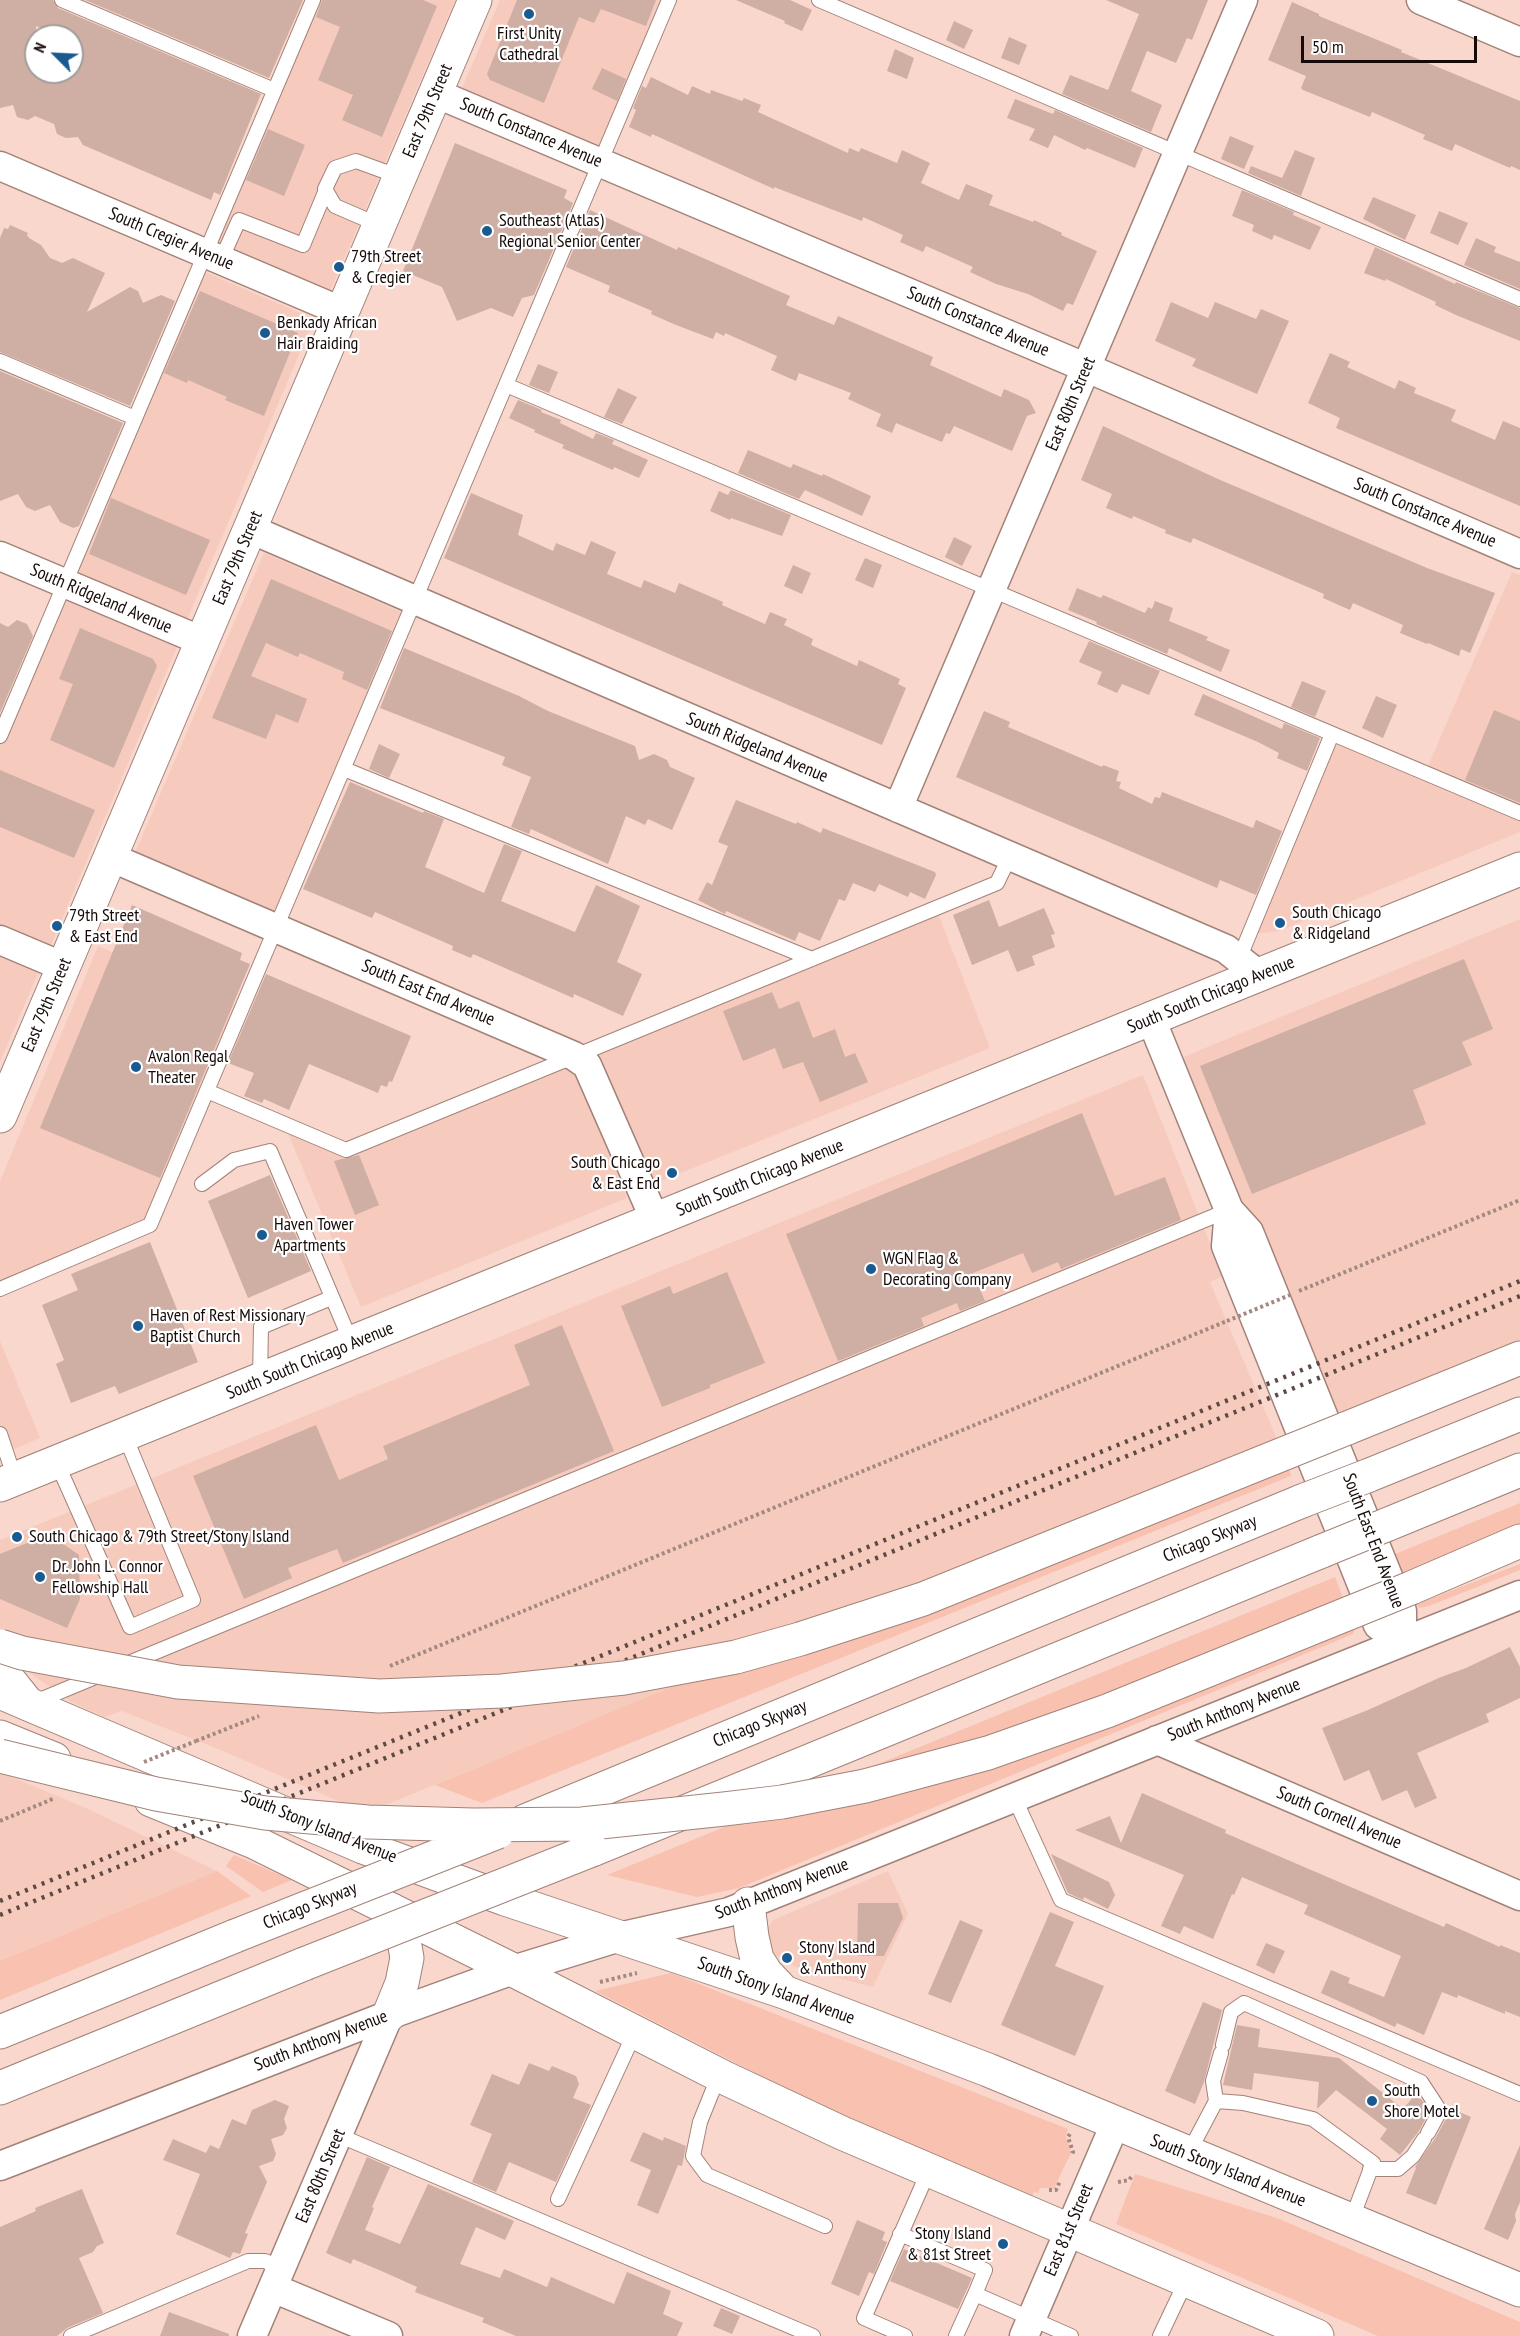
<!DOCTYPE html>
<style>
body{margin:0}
#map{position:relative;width:1520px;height:2336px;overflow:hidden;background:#fad7cc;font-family:"PT Sans Narrow",sans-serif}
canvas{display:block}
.north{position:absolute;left:24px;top:24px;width:60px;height:60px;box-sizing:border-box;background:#fff;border:2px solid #a19d9c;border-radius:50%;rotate:294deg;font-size:16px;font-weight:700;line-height:24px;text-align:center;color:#150a07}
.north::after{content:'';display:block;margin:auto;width:21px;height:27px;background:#195a90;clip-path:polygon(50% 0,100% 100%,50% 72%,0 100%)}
.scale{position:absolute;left:1301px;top:36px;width:176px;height:27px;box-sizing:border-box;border:3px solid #150a07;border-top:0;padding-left:8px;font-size:18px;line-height:21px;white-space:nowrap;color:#150a07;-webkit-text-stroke:4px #fff;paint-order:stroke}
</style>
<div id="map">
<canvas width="1520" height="2336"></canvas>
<div class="north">N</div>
<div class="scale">50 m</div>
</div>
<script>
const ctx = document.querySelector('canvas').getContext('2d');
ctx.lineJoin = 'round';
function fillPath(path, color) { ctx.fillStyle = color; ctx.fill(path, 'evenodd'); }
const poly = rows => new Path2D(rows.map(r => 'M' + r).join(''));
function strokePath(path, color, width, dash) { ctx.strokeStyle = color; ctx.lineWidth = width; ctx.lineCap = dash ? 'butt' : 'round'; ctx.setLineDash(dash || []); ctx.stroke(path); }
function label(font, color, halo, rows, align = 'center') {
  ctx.font = font + ' "PT Sans Narrow",sans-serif'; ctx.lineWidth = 4.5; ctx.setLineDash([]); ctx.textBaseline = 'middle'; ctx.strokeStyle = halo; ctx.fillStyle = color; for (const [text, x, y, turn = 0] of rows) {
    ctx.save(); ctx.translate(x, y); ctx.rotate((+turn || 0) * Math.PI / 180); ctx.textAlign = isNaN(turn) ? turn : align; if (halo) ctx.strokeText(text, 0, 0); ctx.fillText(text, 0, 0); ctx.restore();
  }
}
const built = poly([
 [313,0,455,0,329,294,209,243],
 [500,0,669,0,605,150,461,90],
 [198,269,314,319,187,620,70,571],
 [264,553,408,615,280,918,134,855],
 [1512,572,1520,575,1520,832,1279,931,1245,935,1332,734,1425,773],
 [59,597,177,647,49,950,0,929,0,736],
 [936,908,990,1048,651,1185,602,1060,586,1052],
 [1520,919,1520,1340,1339,1414,1273,1256,1265,1259,1183,1057],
 [98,946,242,1008,150,1225,0,1289,0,1181],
 [0,957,38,973,0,1062],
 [555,1064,575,1071,627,1198,361,1307,284,1124,346,1150],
 [1143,1075,1223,1276,1210,1282,1277,1439,366,1813,223,1751,122,1711,105,1717,71,1702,0,1652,0,1540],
 [0,1341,40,1438,0,1455],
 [0,1772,86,1808,217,1871,0,1961],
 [888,1871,908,1914,873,1987,796,1967,771,1953,764,1933,773,1920]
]);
const green = poly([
 [1289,1469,1291,1476,482,1803,435,1785,674,1686,805,1655,928,1615],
 [1520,1503,1520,1524,1403,1574,1395,1554],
 [1520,1564,1520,1570,1429,1606,1419,1608,1417,1604],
 [1335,1577,1355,1629,1353,1634,739,1888,697,1897,607,1875],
 [234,1855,292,1880,263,1892,226,1866],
 [217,1871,251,1896,0,2000,0,1961],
 [671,1973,1068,2129,1066,2136,1071,2153,1054,2188,1040,2188,1038,2193,1034,2192,1031,2198,812,2102,595,1991],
 [1135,2174,1277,2218,1520,2322,1520,2336,1378,2336,1116,2224]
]);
const building = poly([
 [0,0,53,0,58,8,261,94,220,195,214,192,211,200,83,145,78,137,66,138,57,134,54,124,35,116,28,120,17,117,13,105,0,108],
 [36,26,60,36,72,36,72,41,78,44,72,57,72,72,36,72],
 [85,0,303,0,269,78],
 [322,0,423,0,437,6,382,137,342,120,353,95,318,80,340,27,316,17],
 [517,0,656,0,646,26,601,9,594,23,579,17,544,103,490,80,487,74],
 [736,0,790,0,812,10,802,31,784,23,785,21],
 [1106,0,1208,0,1192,40,1187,38,1176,63,1147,51,1131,91,1162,105,1151,132,1062,94,1070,75,1108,90,1139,14],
 [1292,2,1319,14,1319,16,1402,50,1401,52,1520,101,1520,170,1511,166,1510,168,1455,144,1452,151,1423,139,1425,135,1372,112,1370,117,1303,90,1301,88,1306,76,1268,60],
 [954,21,973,30,964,49,946,40],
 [1009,37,1027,45,1019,65,1001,58],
 [895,49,914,58,907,79,887,71],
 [602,68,626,79,617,101,592,89],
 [651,77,688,95,692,86,710,94,711,90,742,101,744,98,761,105,758,112,848,153,849,148,859,152,861,148,897,163,902,150,930,163,921,183,959,200,966,184,993,195,989,205,1033,222,1034,220,1062,233,1061,235,1097,251,1073,305,1067,303,1063,311,1028,294,996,284,970,272,973,267,926,246,923,252,900,242,903,235,863,217,862,221,774,187,774,189,652,134,651,137,629,127,636,110,633,108,642,86,646,88],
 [1015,99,1053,114,1055,110,1143,148,1135,168,1087,148,1085,150,1054,135,1048,148,1029,140,1035,129,1007,118],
 [268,129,305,145,284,196,246,180],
 [1230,136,1254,146,1244,169,1221,159],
 [455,143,567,190,564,198,573,203,534,295,522,298,513,317,491,308,457,321,442,287,403,271],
 [1295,150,1315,158,1301,196,1248,173,1251,166,1282,178],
 [1242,190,1294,212,1293,215,1321,227,1310,250,1274,235,1272,240,1252,231,1254,225,1232,216],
 [1373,197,1416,215,1405,240,1363,219],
 [590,210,677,250,678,247,790,296,786,305,834,325,838,316,933,357,930,365,1001,397,1004,389,1029,400,1036,413,1027,416,1012,451,954,426,950,434,946,433,942,442,896,423,892,433,876,426,881,414,848,399,851,393,799,373,796,381,771,370,777,356,725,333,724,336,716,332,713,339,676,325,651,314,652,311,608,292,610,286,566,267],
 [1439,211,1468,223,1458,245,1430,233],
 [10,225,28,233,27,235,29,238,41,245,50,258,62,263,73,258,105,273,87,312,130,287,138,291,143,303,161,295,175,301,130,406,0,352,0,238,4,228,8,229],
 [1476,238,1496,247,1494,252,1520,262,1520,289,1464,265],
 [1375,247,1455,284,1456,282,1520,308,1520,341,1456,315,1435,305,1436,302,1386,279,1385,281,1364,273],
 [200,291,298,333,264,416,225,400,227,397,188,380,187,383,164,373],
 [1171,302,1208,318,1215,302,1256,319,1261,309,1289,321,1257,394,1192,366,1196,359,1155,341],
 [1330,353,1350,362,1347,367,1395,389,1399,380,1416,388,1414,393,1456,410,1451,421,1495,440,1503,421,1520,428,1520,506,1336,428,1340,418,1308,403],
 [538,364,558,372,549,393,529,385],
 [0,371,123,423,79,526,73,528,60,522,50,505,35,511,26,507,18,494,0,501],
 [618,388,637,397,622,424,604,417],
 [518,400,542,410,541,412,561,420,560,423,593,439,596,433,614,440,612,444,648,460,639,478,614,467,613,470,562,448,564,445,534,432,535,430,509,418],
 [1103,426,1218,479,1427,568,1495,593,1470,653,1461,649,1459,656,1428,643,1427,644,1400,633,1403,625,1353,603,1350,610,1323,598,1324,594,1193,538,1191,543,1165,533,1166,530,1133,516,1132,519,1106,508,1112,494,1081,480],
 [748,450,791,468,793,464,822,476,823,474,871,496,862,516,805,490,799,499,738,473],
 [731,490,791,515,782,536,731,518,730,520,710,511,719,491,728,495],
 [471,493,523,515,518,535,553,551,556,543,585,555,591,541,616,552,607,574,641,588,644,580,675,593,679,583,723,602,722,605,765,624,770,612,787,619,784,625,813,639,811,645,857,666,859,660,900,679,898,684,906,688,882,745,444,558],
 [111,498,210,540,186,595,89,554],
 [954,537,972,546,962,566,945,557],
 [865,558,882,565,873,588,855,580],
 [793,565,811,573,802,594,784,586],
 [271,579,392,631,367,690,342,679,344,672,300,653,298,657,266,643,251,676,307,699,298,723,276,714,266,739,212,718],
 [1077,588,1101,598,1103,595,1145,613,1148,607,1152,609,1155,601,1173,608,1169,621,1208,637,1206,640,1230,650,1221,672,1169,648,1167,654,1096,624,1097,622,1068,610],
 [17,620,27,624,33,636,0,713,0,623,8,627],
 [80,628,153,659,157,666,114,768,50,740,73,684,59,679],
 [1089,641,1160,671,1149,695,1122,684,1117,693,1097,684,1102,672,1079,662],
 [404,648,519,696,548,711,635,746,639,760,654,754,667,760,670,767,695,778,672,830,648,819,645,825,626,816,608,864,531,829,529,834,511,827,531,777,502,765,505,757,380,708],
 [1302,681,1326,691,1315,717,1291,707],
 [1203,694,1282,729,1284,723,1320,738,1307,771,1277,758,1279,753,1258,742,1194,715],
 [1376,696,1397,705,1383,738,1362,728],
 [1494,710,1520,721,1520,803,1465,780],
 [984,711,1010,722,1008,727,1102,767,1103,765,1119,771,1116,781,1121,782,1119,788,1152,804,1155,797,1160,798,1162,792,1253,828,1256,820,1282,831,1256,895,1220,880,1217,888,956,777],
 [379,744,400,754,389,778,369,769],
 [0,770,95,810,74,858,0,827],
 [350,782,423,813,424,811,444,819,425,867,484,893,504,844,522,851,501,901,575,932,596,885,640,906,617,962,642,974,623,1016,574,994,573,998,473,954,471,958,452,950,453,946,375,912,372,918,303,889],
 [736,800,796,824,797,822,821,833,823,828,935,872,936,875,925,899,910,892,908,897,879,884,875,892,853,883,845,901,839,899,820,941,799,932,795,941,726,911,725,914,698,900,707,882,712,885,728,846,718,842],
 [989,900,999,927,1044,908,1055,934,1051,935,1055,947,1032,956,1035,965,1017,972,1008,950,972,965,953,915],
 [132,905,242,953,240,960,250,964,160,1178,40,1128],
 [1464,959,1493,1029,1462,1042,1472,1065,1413,1090,1426,1124,1252,1194,1200,1066],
 [266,974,411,1036,392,1082,389,1081,387,1087,381,1085,378,1093,309,1064,289,1110,264,1099,262,1103,244,1096,254,1073,228,1063],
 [772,992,779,1009,799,1001,813,1038,835,1029,845,1057,855,1053,868,1082,820,1102,803,1062,783,1069,775,1048,743,1061,723,1011],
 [1082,1113,1115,1196,1165,1177,1181,1220,1061,1269,1058,1262,1032,1273,1023,1253,973,1273,985,1301,960,1311,957,1303,921,1318,924,1326,838,1361,786,1234],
 [359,1155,379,1205,355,1215,334,1161],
 [270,1175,311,1271,248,1298,208,1201],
 [150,1242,198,1362,119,1394,115,1386,71,1403,56,1364,64,1360,42,1305,78,1290,71,1274],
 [727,1272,765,1363,710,1385,710,1388,662,1407,621,1306,670,1286,673,1294],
 [562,1325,614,1451,343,1563,337,1549,288,1568,292,1578,244,1599,193,1476,316,1425,339,1480,388,1459,383,1446,530,1385,514,1345],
 [49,1534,79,1555,80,1599,67,1628,0,1599,0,1554],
 [1510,1647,1520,1667,1520,1698,1486,1714,1489,1722,1417,1753,1437,1798,1415,1808,1407,1790,1382,1801,1369,1770,1344,1781,1322,1728,1368,1710,1441,1677,1466,1668],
 [1142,1793,1226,1830,1225,1833,1444,1927,1446,1923,1500,1947,1500,1945,1520,1953,1520,2017,1505,2011,1505,2014,1458,1995,1457,1998,1442,1992,1424,2035,1397,2023,1395,2027,1321,1993,1331,1970,1350,1978,1348,1983,1384,1997,1401,1956,1304,1914,1308,1905,1242,1877,1234,1895,1232,1894,1213,1939,1184,1926,1180,1934,1161,1926,1184,1875,1075,1830,1110,1816,1121,1843],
 [1051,1854,1109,1882,1115,1895,1108,1909,1084,1897,1083,1900,1068,1893],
 [858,1903,898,1903,903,1918,884,1956,857,1956],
 [1050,1912,1074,1922,1055,1966,1104,1986,1075,2056,1001,2025],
 [960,1920,983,1930,951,2003,928,1994],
 [1266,1943,1285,1951,1274,1974,1256,1965],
 [1203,2002,1222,2010,1204,2082,1195,2104,1165,2091],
 [1237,2025,1260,2029,1258,2047,1339,2058,1403,2109,1415,2095,1422,2100,1430,2111,1419,2131,1400,2155,1380,2139,1387,2129,1336,2090,1317,2109,1319,2082,1254,2073,1252,2090,1223,2085],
 [529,2063,549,2071,552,2066,576,2076,579,2084,573,2098,591,2105,556,2182,509,2162,496,2192,472,2182,492,2134,470,2125,492,2074,519,2085],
 [275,2100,289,2106,284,2119,287,2128,283,2135,271,2139,276,2154,273,2161,259,2166,267,2182,245,2233,248,2234,240,2254,233,2252,230,2258,176,2234,200,2174,163,2160,173,2139,206,2153,210,2145,219,2149,232,2119,246,2125,252,2110],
 [1448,2107,1471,2117,1436,2205,1406,2193,1416,2168,1415,2167,1436,2137,1448,2115],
 [643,2132,663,2141,664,2137,686,2146,682,2166,678,2165,658,2214,637,2205,651,2170,630,2161],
 [1520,2145,1520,2202,1515,2214,1516,2221,1508,2240,1484,2229],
 [367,2157,390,2167,372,2207,374,2208,365,2230,400,2244,428,2184,514,2221,505,2240,476,2227,460,2264,500,2278,504,2269,547,2287,551,2277,614,2304,627,2272,671,2291,663,2314,683,2323,677,2336,516,2336,482,2322,484,2318,415,2292,417,2287,386,2273,353,2259,351,2264,326,2253],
 [82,2189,104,2243,97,2246,93,2252,79,2258,103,2313,67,2328,57,2336,0,2336,0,2227,36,2211,35,2208],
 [857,2220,885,2232,882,2240,887,2242,874,2274,869,2272,859,2296,831,2284],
 [904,2249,972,2278,958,2309,890,2281],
 [721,2308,740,2316,732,2334,713,2326],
 [169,2312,229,2334,229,2336,160,2336]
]);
const path = poly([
 [1299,1291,1520,1200],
 [390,1666,1227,1321],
 [196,1741,259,1716],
 [0,1821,55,1798],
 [600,1982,637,1973],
 [1070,2134,1068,2137,1073,2152,1072,2155],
 [1118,2182,1129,2180,1132,2176],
 [1049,2190,1056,2190,1060,2181]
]);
const service = poly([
 [62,0,274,90],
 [819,0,1520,299],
 [379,225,335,206,325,189,335,168,356,161,400,177],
 [221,260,239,220,303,245,326,190],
 [0,361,135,418],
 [506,385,1520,813],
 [0,736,313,0],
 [344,769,812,959],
 [1239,959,1332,734],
 [207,1091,346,1150,997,883,1010,856],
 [202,1184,234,1160,270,1151,352,1344],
 [0,1289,150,1225,669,0],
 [260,1378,261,1327,331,1298],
 [0,1434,15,1479],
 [57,1463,130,1627,193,1600,125,1436],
 [124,1665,1229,1210],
 [35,1702,100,1675],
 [1014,1797,1061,1900,1520,2094],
 [1223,2045,1231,2012,1244,2003,1421,2082,1440,2111,1428,2133],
 [719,2075,700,2122,693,2156,707,2175,825,2226],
 [1216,2101,1213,2081,1221,2053],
 [338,2135,813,2336],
 [1188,2154,1216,2101,1243,2103,1313,2119,1373,2163,1351,2221],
 [1370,2169,1398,2169,1413,2156,1424,2139],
 [558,2199,635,2032],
 [900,2234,985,2270,975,2294],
 [71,2336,248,2261,265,2261,281,2268],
 [905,2336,864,2318,929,2170],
 [956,2336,975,2294,1071,2336],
 [1160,2336,1187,2279]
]);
const minor = poly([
 [1421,0,1520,42],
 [435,93,1087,368,1520,554],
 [0,166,343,312],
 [250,529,1226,949,1259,975],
 [0,556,202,641],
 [898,808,1243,0],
 [110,857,574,1056,587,1065,655,1220],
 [0,940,64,967],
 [1151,1019,1229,1210,1249,1232,1402,1611,1402,1642],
 [1229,1210,1226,1246,1378,1625,1402,1642],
 [1157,1740,1520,1896],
 [0,2166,389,2015,513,1970,623,1936,729,1912,1520,1595],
 [273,2288,388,2336],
 [252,2336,389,2015],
 [1024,2336,1115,2124]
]);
const secondary = poly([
 [0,1116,475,0],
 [0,1485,1520,869],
 [0,1669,28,1704]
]);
const trunk = poly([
 [0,1692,363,1847,505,1899,784,1992,988,2070,1520,2290],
 [0,1737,54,1759],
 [151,1800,254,1842,513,1970,725,2078,842,2133,1317,2336],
 [748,1904,752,1937,757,1959,766,1973,784,1992],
 [389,2015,402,1983,407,1958,402,1929,392,1910]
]);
const motorway = poly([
 [1345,1429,1520,1358],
 [1367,1476,1520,1414],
 [1386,1525,1520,1470],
 [1411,1588,1520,1541],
 [525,1821,1302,1501],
 [592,1850,1322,1551],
 [0,2032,235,1936],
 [0,2088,304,1964]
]);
const rail = poly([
 [0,1901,1520,1281],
 [0,1915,1520,1296]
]);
const pathBridge = poly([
 [1227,1321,1290,1295],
 [144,1762,196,1741]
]);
const motorwayBridge = poly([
 [1302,1501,1367,1476],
 [1322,1551,1386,1525],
 [0,1646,22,1653,178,1682,379,1696,502,1691,624,1678,736,1657,800,1639,923,1599,1345,1429],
 [0,1756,156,1794,265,1813,368,1822,473,1825,582,1824,724,1809,782,1802,865,1786,988,1753,1107,1711,1411,1588],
 [235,1936,498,1832],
 [304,1964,592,1850]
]);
const markers = [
 [529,14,6,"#195a90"],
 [487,231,6,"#195a90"],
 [339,267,6,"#195a90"],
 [265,333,6,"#195a90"],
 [1280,923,6,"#195a90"],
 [57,926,6,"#195a90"],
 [136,1067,6,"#195a90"],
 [672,1173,6,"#195a90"],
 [262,1235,6,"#195a90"],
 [871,1269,6,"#195a90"],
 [138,1326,6,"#195a90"],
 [17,1537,6,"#195a90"],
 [40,1577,6,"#195a90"],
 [787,1958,6,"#195a90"],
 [1372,2101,6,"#195a90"],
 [1003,2244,6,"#195a90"]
];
const poiNames = [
 ["First Unity",529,34,"center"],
 ["Cathedral",529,55,"center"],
 ["Southeast (Atlas)",499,221],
 ["Regional Senior Center",499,242],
 ["79th Street",351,257],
 ["& Cregier",351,278],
 ["Benkady African",277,323],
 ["Hair Braiding",277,344],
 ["South Chicago",1292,913],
 ["& Ridgeland",1292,934],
 ["79th Street",69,916],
 ["& East End",69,937],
 ["Avalon Regal",148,1057],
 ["Theater",148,1078],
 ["South Chicago",660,1163,"right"],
 ["& East End",660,1184,"right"],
 ["Haven Tower",274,1225],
 ["Apartments",274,1246],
 ["WGN Flag &",883,1259],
 ["Decorating Company",883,1280],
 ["Haven of Rest Missionary",150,1316],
 ["Baptist Church",150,1337],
 ["South Chicago & 79th Street/Stony Island",29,1537],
 ["Dr. John L. Connor",52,1567],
 ["Fellowship Hall",52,1588],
 ["Stony Island",799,1948],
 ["& Anthony",799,1969],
 ["South",1384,2091],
 ["Shore Motel",1384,2112],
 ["Stony Island",991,2234,"right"],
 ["& 81st Street",991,2255,"right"]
];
const streetNames = [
 ["East 79th Street",428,111,-67],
 ["South Constance Avenue",531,133,23],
 ["South Cregier Avenue",171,239,23],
 ["South Constance Avenue",978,322,23],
 ["East 80th Street",1071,404,-67],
 ["South Constance Avenue",1425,513,23],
 ["East 79th Street",238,558,-67],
 ["South Ridgeland Avenue",101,599,23],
 ["South Ridgeland Avenue",757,748,23],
 ["South East End Avenue",428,993,23],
 ["South South Chicago Avenue",1211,995,-22],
 ["East 79th Street",47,1005,-67],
 ["South South Chicago Avenue",760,1178,-22],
 ["South South Chicago Avenue",310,1361,-22],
 ["Chicago Skyway",1210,1539,-22],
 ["South East End Avenue",1373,1541,69],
 ["South Anthony Avenue",1234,1710,-22],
 ["Chicago Skyway",760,1724,-22],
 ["South Cornell Avenue",1339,1818,23],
 ["South Stony Island Avenue",319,1827,22],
 ["South Anthony Avenue",782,1889,-21],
 ["Chicago Skyway",310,1906,-22],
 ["South Stony Island Avenue",776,1991,20],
 ["South Anthony Avenue",321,2041,-21],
 ["South Stony Island Avenue",1228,2171,22],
 ["East 80th Street",321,2176,-67],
 ["East 81st Street",1069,2230,-67]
];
fillPath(built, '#f6cbbd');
fillPath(green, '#f9c1b0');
fillPath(building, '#cfaea3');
strokePath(service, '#a28278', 16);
strokePath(minor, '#a28278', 31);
strokePath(secondary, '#a28278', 35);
strokePath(trunk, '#a28278', 35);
strokePath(motorway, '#a28278', 35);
strokePath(path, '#a38981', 4, [3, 3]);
strokePath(service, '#fff', 14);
strokePath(minor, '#fff', 28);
strokePath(secondary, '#fff', 33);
strokePath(trunk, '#fff', 33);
strokePath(motorway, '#fff', 33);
strokePath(rail, '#5d4a45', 4.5, [3, 6]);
strokePath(motorwayBridge, '#a28278', 35, []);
strokePath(pathBridge, '#a38981', 4, [3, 3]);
strokePath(motorwayBridge, '#fff', 33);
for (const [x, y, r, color] of markers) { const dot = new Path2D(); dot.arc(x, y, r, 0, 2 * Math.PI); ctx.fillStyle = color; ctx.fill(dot); strokePath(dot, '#fff', 2); }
label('18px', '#150a07', '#fff', poiNames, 'left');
label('18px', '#150a07', '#fff', streetNames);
</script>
